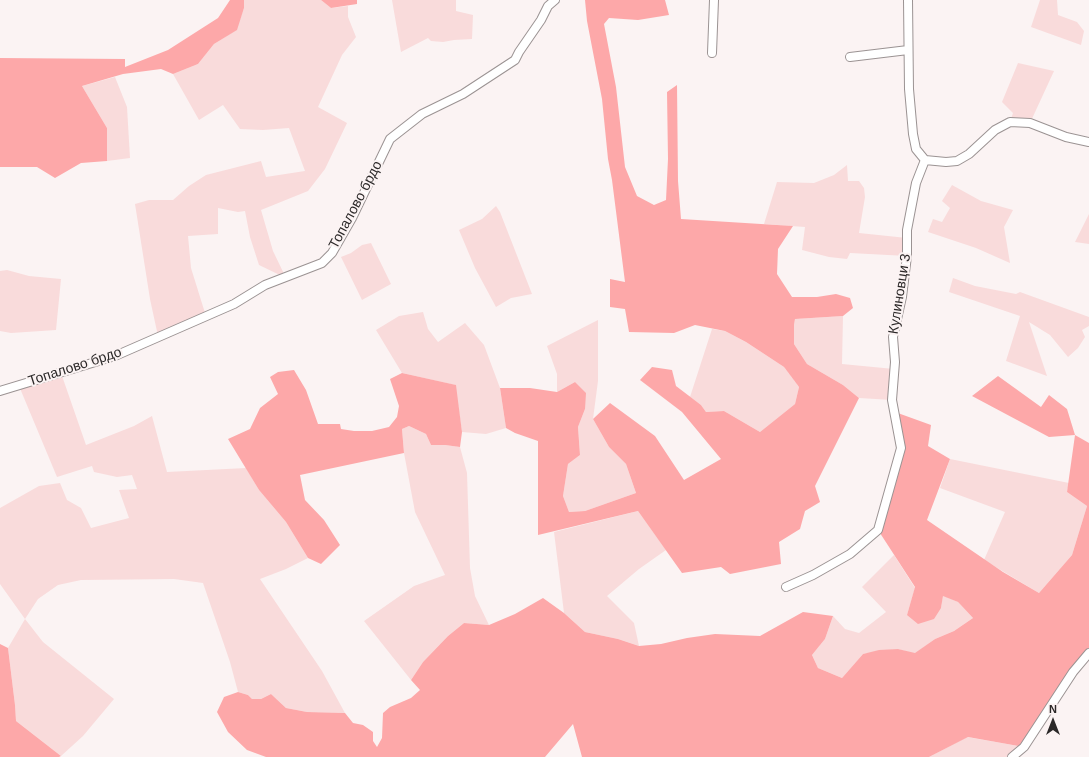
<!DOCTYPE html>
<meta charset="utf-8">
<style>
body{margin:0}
#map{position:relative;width:1089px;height:757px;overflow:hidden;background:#fbf3f3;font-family:Helvetica,sans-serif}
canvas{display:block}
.north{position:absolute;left:1033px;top:701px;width:40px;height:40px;-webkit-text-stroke:3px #fbf3f3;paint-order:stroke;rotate:0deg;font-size:11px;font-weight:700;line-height:16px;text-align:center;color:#2b2828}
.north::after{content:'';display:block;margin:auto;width:14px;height:18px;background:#2b2828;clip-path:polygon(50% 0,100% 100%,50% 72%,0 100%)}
</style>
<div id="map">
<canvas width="1089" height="757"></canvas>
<div class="north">N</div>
</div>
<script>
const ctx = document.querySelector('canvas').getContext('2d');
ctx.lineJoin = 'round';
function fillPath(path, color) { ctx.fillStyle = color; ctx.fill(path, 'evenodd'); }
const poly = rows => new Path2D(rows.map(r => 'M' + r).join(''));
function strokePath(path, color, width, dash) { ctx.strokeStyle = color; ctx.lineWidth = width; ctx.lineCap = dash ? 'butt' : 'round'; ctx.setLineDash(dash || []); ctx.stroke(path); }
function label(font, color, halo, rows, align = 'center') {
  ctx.font = font + ' Helvetica,sans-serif'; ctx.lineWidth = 4; ctx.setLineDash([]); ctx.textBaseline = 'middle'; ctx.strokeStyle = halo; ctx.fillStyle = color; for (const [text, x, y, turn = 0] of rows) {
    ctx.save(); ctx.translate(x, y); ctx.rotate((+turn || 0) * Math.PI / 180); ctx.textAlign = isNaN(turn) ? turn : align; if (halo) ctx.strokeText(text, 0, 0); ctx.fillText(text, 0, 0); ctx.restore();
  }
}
const green = poly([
 [244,0,321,0,331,8,348,6,348,17,356,37,342,55,318,107,347,123,325,169,308,191,261,210,273,251,286,278,259,265,250,237,245,211,238,212,218,208,218,234,188,236,191,268,205,313,158,336,150,299,135,204,149,200,173,200,189,186,206,175,261,161,266,177,305,171,289,128,263,130,240,129,223,105,199,120,173,74,198,64,214,44,236,30,244,8],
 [392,0,456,0,456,11,473,15,472,39,454,40,443,42,431,41,428,38,401,52],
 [1040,0,1057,0,1058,15,1077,22,1084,31,1081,45,1031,27],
 [1018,63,1054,71,1030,123,1010,122,1013,113,1002,102],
 [115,77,127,107,130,158,107,161,107,128,82,86],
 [847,165,848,181,859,181,864,188,865,197,859,233,907,238,907,256,850,253,847,259,829,257,802,250,805,227,764,224,777,182,814,183,834,175],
 [952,185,981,201,1013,210,1004,227,1010,263,976,248,928,232,933,219,942,222,950,208,942,201],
 [496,206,500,212,532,294,511,298,496,307,475,268,459,230,482,219],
 [1089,214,1089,244,1075,242],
 [371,243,391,284,362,300,341,257,351,253,362,245],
 [7,270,29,276,61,279,56,330,11,333,0,331,0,271],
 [953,278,975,286,1016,294,1020,292,1089,317,1089,326,1082,330,1085,337,1078,348,1068,357,1050,335,1029,322,1047,376,1006,361,1020,316,949,292],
 [423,312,428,329,438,342,465,323,484,345,500,388,506,428,486,434,462,432,455,385,402,373,376,330,399,316],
 [843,316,842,364,894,369,892,400,859,398,843,385,807,364,794,344,794,325,795,319],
 [598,320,598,381,593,419,609,447,626,464,636,493,585,511,569,512,563,496,568,464,580,455,578,427,585,409,575,382,557,392,557,374,547,346],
 [712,329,725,331,746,342,784,367,799,387,795,404,760,432,724,411,706,412,701,405,690,397],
 [61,373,86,445,134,426,152,416,167,472,246,468,259,490,286,522,308,558,286,569,260,579,322,671,345,713,307,712,286,708,271,694,261,699,252,699,248,695,238,692,230,662,203,583,174,579,81,580,58,585,38,599,25,619,43,642,114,699,83,736,61,756,16,721,15,705,8,648,25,619,0,584,0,508,39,486,60,483,67,500,81,508,91,528,129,518,119,490,137,489,132,475,117,477,94,472,92,466,57,477,19,386],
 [409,426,426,434,431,445,445,445,460,447,467,473,470,568,475,596,489,625,464,623,448,636,423,662,411,680,364,621,414,586,445,575,415,512,404,453,402,429],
 [950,459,1069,483,1067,492,1087,506,1072,555,1039,593,984,560,1005,512,940,488],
 [638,511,666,550,639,569,607,596,634,623,639,646,618,639,585,632,564,613,554,532],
 [894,555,915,588,907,615,941,608,943,595,958,602,973,618,954,631,935,639,915,654,898,649,863,654,842,678,818,668,812,655,825,639,833,616,845,629,859,633,886,612,862,587],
 [967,737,1024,747,1012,757,929,757]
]);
const forest = poly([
 [230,0,244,0,244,8,237,30,214,44,198,64,173,74,161,69,123,74,82,86,107,128,107,161,81,163,55,178,37,167,0,167,0,58,125,59,125,67,168,50,218,18],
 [321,0,357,0,357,4,331,8],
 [585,0,665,0,669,15,638,20,609,18,604,24,616,87,625,167,637,196,654,205,666,200,668,159,667,92,677,85,678,181,681,219,793,226,778,249,777,274,792,297,817,297,836,294,850,298,853,308,843,316,795,319,794,325,794,344,807,364,843,385,859,398,815,486,820,502,805,511,800,529,779,542,781,564,730,574,721,567,682,573,638,511,538,535,538,441,515,433,506,428,500,388,530,388,557,392,575,382,586,393,585,409,578,427,580,455,568,464,563,496,569,512,585,511,636,493,626,464,609,447,593,419,610,403,655,436,684,480,721,459,682,412,640,380,652,367,672,370,676,386,701,405,706,412,724,411,760,432,795,404,799,387,784,367,746,342,725,331,695,325,674,333,629,332,625,309,610,307,610,279,625,282,612,180,608,159,602,99,587,21],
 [294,370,306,390,318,424,340,424,341,429,354,431,372,431,389,427,397,417,399,406,390,379,402,373,456,385,458,401,462,432,460,447,445,445,431,445,426,434,409,426,402,429,404,453,300,475,305,500,324,520,340,545,321,564,308,558,286,522,259,490,228,439,250,429,260,408,278,394,270,377,278,372],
 [998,376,1041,407,1049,395,1067,409,1075,435,1089,443,1089,653,1024,747,968,737,929,757,582,757,573,724,545,757,266,757,247,750,228,732,217,712,224,697,238,692,248,695,252,699,261,699,271,694,286,708,307,712,345,713,353,723,363,725,373,732,373,741,377,747,382,738,383,713,390,707,411,698,420,690,411,680,423,662,448,636,464,623,489,625,515,614,543,598,564,613,585,632,618,639,639,646,661,644,687,638,715,634,760,636,803,612,833,616,825,639,812,655,818,668,842,678,863,654,879,650,898,649,915,653,935,639,954,631,973,618,958,602,943,596,941,608,934,619,918,624,907,615,915,587,878,530,901,448,895,412,931,425,928,446,950,459,927,520,1003,572,1039,593,1072,555,1087,506,1067,492,1075,435,1049,437,972,396],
 [0,644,8,648,15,705,16,721,61,756,59,757,0,757]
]);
const street = poly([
 [908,0,909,89,913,134,916,149,925,160],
 [712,53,714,0],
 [850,57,908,50],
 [925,160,946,162,957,161,969,154,995,130,1010,122,1030,123,1066,137,1089,142],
 [0,391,115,356,234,304,265,285,322,263,332,253,352,218,390,139,422,114,463,94,515,60,519,52,541,20,548,6,555,0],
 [786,587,813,575,850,554,878,530,901,448,892,400,895,362,893,337,902,297,907,256,907,230,916,183,925,160],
 [1012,757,1024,747,1073,672,1089,653]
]);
const streetNames = [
 ["Топалово брдо",356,205,-62],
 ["Кулиновци 3",900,294,-81],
 ["Топалово брдо",75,367,-18]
];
fillPath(green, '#f9dbdb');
fillPath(forest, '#fda8a9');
strokePath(street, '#9b9393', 10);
strokePath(street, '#fff', 8);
label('14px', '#2b2828', '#fbf3f3', streetNames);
</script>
